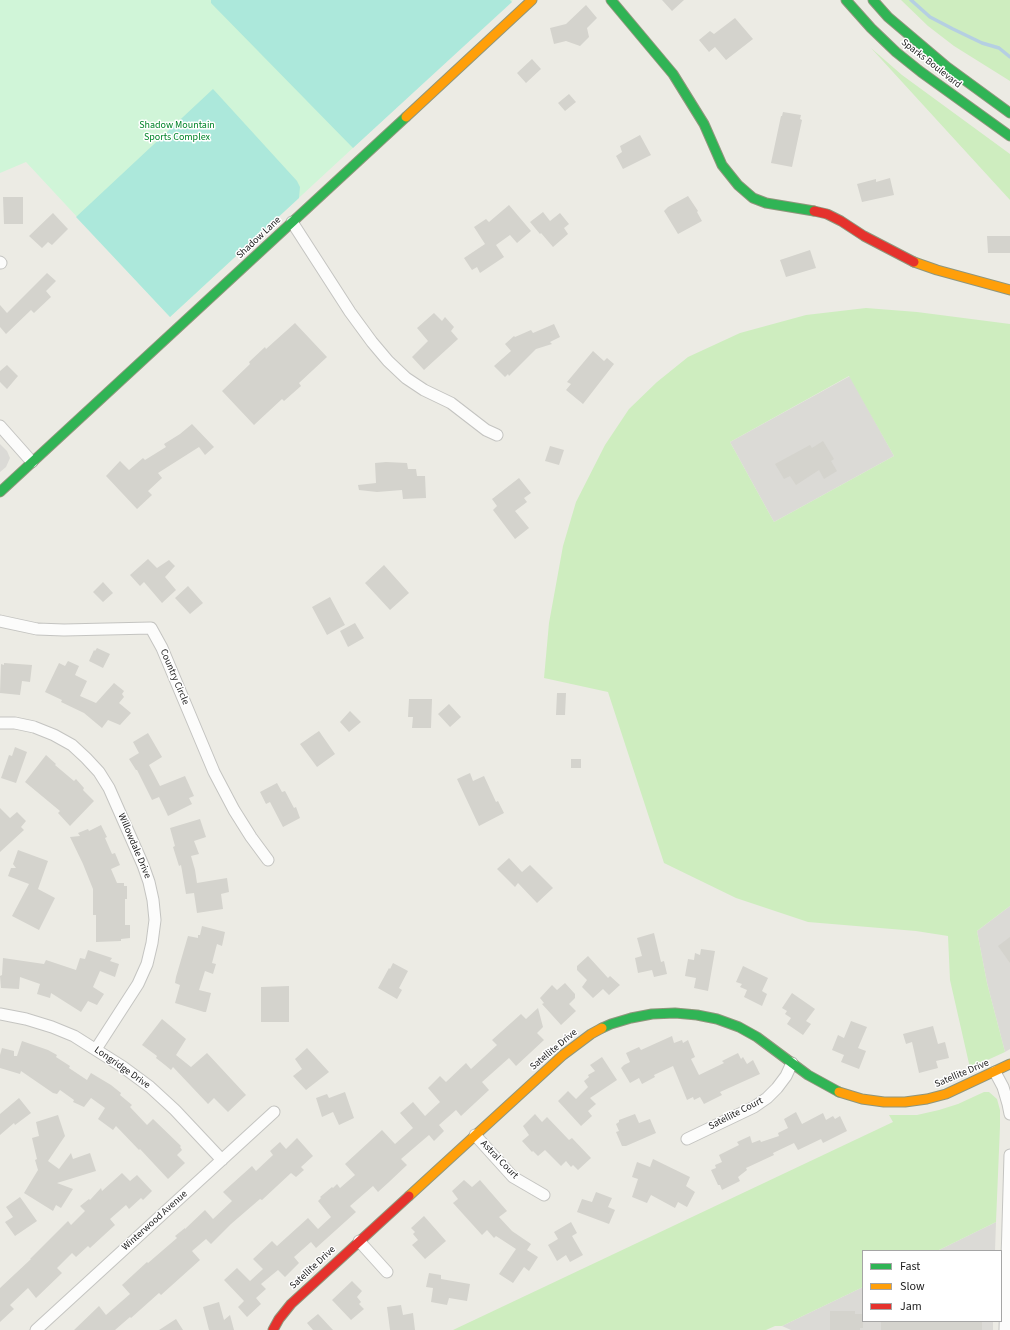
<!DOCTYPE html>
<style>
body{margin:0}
#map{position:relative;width:1010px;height:1330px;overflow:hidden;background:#ecebe4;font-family:"Source Sans 3",sans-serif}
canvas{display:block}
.legend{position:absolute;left:862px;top:1250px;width:140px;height:72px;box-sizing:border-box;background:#fff;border:1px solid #a5a5a5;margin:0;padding:5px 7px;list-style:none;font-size:12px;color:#1d1d1d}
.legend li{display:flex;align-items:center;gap:8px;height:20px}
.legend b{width:20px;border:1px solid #a5a5a5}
</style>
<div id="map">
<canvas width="1010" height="1330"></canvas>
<ul class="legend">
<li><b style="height:5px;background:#30b455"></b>Fast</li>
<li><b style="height:5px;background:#ff9f0a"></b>Slow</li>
<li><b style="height:5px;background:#e5322d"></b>Jam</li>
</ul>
</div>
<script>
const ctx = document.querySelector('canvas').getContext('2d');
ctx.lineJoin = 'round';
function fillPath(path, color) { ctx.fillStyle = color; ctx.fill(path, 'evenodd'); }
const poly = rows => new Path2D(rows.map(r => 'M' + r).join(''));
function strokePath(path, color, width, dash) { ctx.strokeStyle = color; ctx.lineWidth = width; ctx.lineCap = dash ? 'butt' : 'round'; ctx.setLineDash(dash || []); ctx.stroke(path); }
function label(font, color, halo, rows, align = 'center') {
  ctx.font = font + ' "Source Sans 3",sans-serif'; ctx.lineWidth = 3; ctx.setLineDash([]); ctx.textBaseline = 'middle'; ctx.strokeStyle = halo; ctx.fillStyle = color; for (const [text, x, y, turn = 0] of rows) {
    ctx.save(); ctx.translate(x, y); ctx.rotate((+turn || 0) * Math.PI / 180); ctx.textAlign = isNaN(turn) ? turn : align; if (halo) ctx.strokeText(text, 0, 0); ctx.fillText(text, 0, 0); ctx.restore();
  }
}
const residential = poly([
 [850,376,894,456,774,522,730,442],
 [0,444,7,451,10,458,6,467,0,472],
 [1010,906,1010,1049,1005,1052,987,983,977,931],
 [996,1222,995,1251,937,1251],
 [863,1287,863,1321,993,1321,993,1330,791,1330,782,1326]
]);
const grass = poly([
 [901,0,1010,0,1010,81,954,46,928,26],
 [871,48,902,75,1010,154,1010,200],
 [866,308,917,312,1010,324,1010,906,977,931,987,983,1005,1052,970,1068,950,980,948,936,916,931,808,922,736,898,664,863,608,692,544,678,549,623,563,546,576,502,605,445,629,409,657,382,688,357,740,333,806,315],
 [849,376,894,456,774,522,730,442],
 [984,1092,989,1092,997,1099,1000,1110,1000,1126,996,1222,937,1251,863,1251,863,1287,782,1326,775,1326,766,1330,453,1330,893,1122,889,1115,917,1115,939,1110,958,1104]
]);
const park = poly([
 [0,0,513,0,170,317,26,162,0,173]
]);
const pitch = poly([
 [211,0,510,0,512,2,353,148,211,3],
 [213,89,297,181,300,187,299,198,170,317,76,217]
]);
const stream = poly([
 [911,0,930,17,953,29,982,43,999,48,1010,57]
]);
const building = poly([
 [662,0,684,0,672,11],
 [586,5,597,18,587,28,589,37,580,46,566,41,554,44,550,28,566,24],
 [735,18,753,39,726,60,715,47,709,52,699,40,710,31,714,34],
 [532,59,541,69,526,83,517,73],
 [569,94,576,102,565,111,558,103],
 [783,112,801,115,800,119,802,120,792,167,771,163,781,116,782,116],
 [640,135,651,155,623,169,616,156,622,152,620,146],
 [890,178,894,195,862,202,857,184,876,179,876,182],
 [688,196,698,211,697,212,702,221,678,234,664,211,668,207],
 [3,197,23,197,23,224,4,224],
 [509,205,531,231,517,243,510,235,496,245,504,257,480,273,477,267,472,270,464,258,485,244,474,227,486,219,489,222],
 [543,212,550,221,560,213,569,224,564,228,568,234,553,247,541,233,540,234,530,222],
 [53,213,68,229,52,245,48,242,42,248,29,236],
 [987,236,1010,236,1010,253,988,253],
 [810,250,816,268,786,277,780,260],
 [47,273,56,281,46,291,51,297,34,313,31,310,6,334,0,327,0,305,7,313],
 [434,313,442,321,445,317,454,327,451,331,458,339,424,370,412,357,428,341,417,328],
 [295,323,327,357,299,383,301,386,284,401,282,399,254,425,222,391,250,364,249,362,265,347,266,349],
 [554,324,560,337,550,342,552,344,536,349,509,376,508,374,505,377,494,366,511,351,505,344,514,336,515,337,531,330,533,333],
 [593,351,604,361,607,358,614,364,583,404,566,390,571,384,567,382],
 [7,365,18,376,7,389,0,382,0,371],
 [192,424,214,447,205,455,199,447,158,473,162,478,148,491,152,495,137,509,106,476,120,461,129,470,143,458,145,460,166,447,164,444,180,434],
 [823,441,834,459,831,461,837,471,824,479,819,470,796,485,790,476,784,479,775,464,810,445,812,448],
 [550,446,564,450,559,465,545,461],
 [386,462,407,463,408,469,416,469,417,476,425,476,426,498,403,499,402,490,377,492,359,490,358,485,376,483,375,463],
 [519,478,531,493,524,498,527,502,515,511,529,528,515,539,493,510,497,506,492,499],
 [148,559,157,568,169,560,175,566,165,577,176,590,162,603,144,582,140,586,130,575],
 [384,565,409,593,390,610,365,583],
 [103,582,113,593,103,602,93,592],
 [188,586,203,603,190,614,175,598],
 [330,597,345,625,327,635,312,607],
 [355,623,364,638,348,647,340,631],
 [97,648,110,654,103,668,89,661,94,650,95,651],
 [68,661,79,666,75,675,87,681,80,696,96,703,114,683,124,691,122,694,124,697,119,703,131,713,120,725,108,720,102,728,84,713,61,702,62,700,45,692,59,663,65,666],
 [4,663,32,665,30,682,22,681,20,695,0,693,1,664,4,665],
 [557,693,566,693,565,715,556,715],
 [409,699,432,699,431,728,412,728,413,717,408,717],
 [449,704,461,717,450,727,438,714],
 [350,711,361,722,349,732,340,722],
 [319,731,335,754,317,767,300,744],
 [148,733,162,757,149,765,160,786,185,776,194,796,189,798,192,804,168,816,159,797,152,800,137,770,136,770,129,759,139,753,133,742],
 [15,747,27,752,16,783,1,778,9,755,12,756],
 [46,755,56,764,55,765,74,781,76,779,84,788,83,790,94,801,70,826,58,813,60,811,25,782],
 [571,759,581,759,581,768,571,768],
 [470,773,473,781,484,776,496,802,498,801,504,813,479,826,457,779],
 [277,783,282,792,285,791,294,808,296,807,300,818,283,827,270,802,266,804,260,792],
 [0,808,10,818,17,812,26,821,21,827,24,830,0,852],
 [200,819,206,837,194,841,199,854,191,856,195,870,197,883,227,878,229,892,221,894,223,909,197,913,194,893,186,894,181,865,179,866,173,847,175,846,170,828],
 [101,825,107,837,105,838,112,854,115,853,120,865,111,869,117,883,124,883,124,886,127,886,127,899,125,899,125,925,130,925,130,938,121,939,121,941,96,942,96,915,93,915,93,889,83,864,70,837,80,836,78,833,88,829,89,831],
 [18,850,48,861,38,889,55,898,39,930,12,916,29,884,8,876,11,868,16,868,13,864],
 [509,858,522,872,530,865,553,888,537,903,518,883,515,887,497,869],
 [202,926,225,932,222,946,217,944,212,963,216,964,213,974,205,971,199,990,211,993,206,1012,204,1012,175,1003,180,985,175,983,176,977,188,936,198,938,198,935,200,935],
 [654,933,661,962,664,961,667,974,654,977,652,970,638,973,635,958,642,956,637,938],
 [1010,937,1010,963,998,946],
 [701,949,715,951,708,991,694,988,696,978,685,976,688,959,694,960,695,953,700,955],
 [88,950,112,958,110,961,119,964,115,977,100,971,93,987,104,994,97,1005,88,1001,81,1012,51,993,50,998,37,994,40,984,20,977,19,989,1,988,0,976,2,975,3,958,44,964,46,960,76,970,80,958,85,959],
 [588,956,608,978,610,976,620,985,609,995,603,989,593,998,582,987,587,980,577,970,577,966],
 [393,963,408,971,399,988,402,990,397,999,378,988,389,968,390,969],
 [743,966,768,978,762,991,767,994,762,1006,744,997,747,990,740,987,742,984,736,982],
 [565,983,575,994,575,998,569,1004,576,1011,561,1025,542,1004,544,1003,540,998,552,985,557,990],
 [289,986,289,1022,261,1022,261,987],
 [792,993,815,1009,806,1021,811,1024,803,1035,787,1024,791,1018,785,1014,787,1011,782,1008],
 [538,1008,543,1027,537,1033,544,1040,516,1066,509,1058,482,1082,489,1090,461,1116,456,1110,439,1125,444,1131,434,1141,429,1135,401,1159,407,1165,389,1182,378,1192,373,1186,350,1206,356,1212,316,1248,311,1242,294,1257,299,1263,285,1277,278,1270,261,1284,266,1289,256,1298,261,1304,247,1317,238,1307,244,1301,224,1280,237,1268,250,1281,263,1269,253,1259,272,1241,277,1246,308,1218,318,1229,331,1217,318,1201,321,1198,320,1197,332,1187,333,1188,337,1184,340,1188,355,1175,345,1164,382,1130,395,1144,413,1128,400,1113,413,1102,425,1116,440,1102,428,1088,440,1076,446,1082,466,1063,471,1069,497,1045,492,1040,521,1014,526,1019],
 [162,1019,186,1039,176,1055,191,1067,207,1053,246,1095,228,1112,214,1098,208,1104,173,1067,171,1070,165,1065,156,1058,157,1056,142,1045],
 [851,1021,867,1027,858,1048,866,1051,859,1069,841,1062,844,1055,832,1050,838,1035,844,1038],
 [933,1026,938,1044,945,1042,949,1058,936,1061,938,1068,919,1073,912,1042,906,1044,903,1034],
 [672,1036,674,1043,682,1040,683,1043,688,1040,695,1057,691,1059,699,1075,724,1063,722,1061,738,1053,741,1059,743,1057,747,1064,753,1060,760,1074,720,1092,722,1095,704,1104,700,1097,694,1100,693,1097,687,1100,673,1066,654,1075,655,1077,642,1084,639,1078,630,1083,621,1068,624,1065,630,1062,626,1053,639,1047,641,1050],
 [22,1041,48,1050,57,1055,56,1057,70,1066,69,1068,87,1080,91,1073,111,1085,121,1093,120,1095,132,1105,130,1107,147,1125,153,1119,181,1146,180,1147,182,1150,177,1155,185,1163,168,1179,140,1149,139,1150,116,1126,113,1130,98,1119,105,1108,91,1098,84,1107,73,1102,74,1100,60,1090,57,1094,53,1093,21,1071,20,1074,0,1068,0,1055,2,1048,14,1051,14,1056,17,1056],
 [307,1048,329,1072,306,1090,293,1076,302,1069,295,1059],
 [602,1057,617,1080,590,1098,596,1104,588,1111,592,1116,581,1126,558,1101,568,1091,576,1099,588,1087,584,1081,589,1077,588,1075,595,1071,590,1065],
 [345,1092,354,1118,339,1125,333,1112,322,1117,316,1098,327,1094,329,1098],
 [19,1098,31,1113,15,1125,14,1123,0,1135,0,1114],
 [796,1112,802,1124,823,1113,826,1120,833,1116,835,1119,840,1116,847,1131,823,1143,821,1139,798,1150,794,1143,773,1153,774,1155,746,1168,747,1170,738,1177,740,1181,722,1190,720,1185,718,1185,711,1170,716,1168,715,1165,722,1162,719,1155,739,1145,737,1142,750,1136,752,1143,760,1140,761,1142,779,1136,778,1133,788,1128,784,1119],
 [535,1114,542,1122,547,1117,569,1140,572,1138,591,1158,578,1170,573,1165,571,1167,566,1161,561,1166,545,1150,538,1156,533,1151,532,1152,522,1141,529,1135,523,1126],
 [635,1114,639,1123,650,1119,656,1133,626,1146,622,1146,616,1132,619,1131,616,1124,619,1122,619,1120],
 [58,1115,65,1136,48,1161,59,1169,71,1153,73,1159,90,1153,96,1171,57,1183,73,1189,61,1208,56,1205,53,1211,24,1193,38,1170,35,1160,37,1159,32,1138,39,1136,36,1122],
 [297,1138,313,1156,301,1167,304,1170,296,1177,291,1173,262,1200,260,1199,231,1224,211,1244,206,1239,192,1251,200,1260,161,1295,159,1293,131,1318,130,1317,115,1330,74,1330,99,1306,106,1315,130,1294,122,1285,147,1262,148,1263,177,1238,175,1236,185,1228,185,1229,205,1210,213,1219,232,1201,223,1192,252,1166,256,1171,273,1155,270,1151,280,1142,286,1149],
 [653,1159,690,1177,686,1186,695,1192,687,1207,678,1202,675,1208,651,1195,647,1203,632,1197,638,1179,632,1177,637,1162,650,1167],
 [122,1173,130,1181,137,1175,152,1191,143,1200,141,1198,129,1209,126,1205,110,1219,115,1225,90,1248,88,1246,76,1257,72,1253,57,1268,62,1273,36,1298,28,1288,10,1305,14,1309,0,1322,0,1288,31,1259,30,1259,68,1221,71,1225,85,1211,80,1206,89,1199,90,1200,101,1188,102,1191],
 [464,1180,472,1187,480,1180,507,1211,499,1217,512,1231,531,1244,527,1250,538,1257,529,1271,524,1267,513,1283,499,1274,516,1249,496,1236,494,1238,487,1230,482,1235,453,1203,458,1199,452,1191],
 [596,1192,612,1198,608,1207,615,1210,609,1224,577,1212,582,1199,592,1202],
 [20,1197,37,1221,15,1236,5,1222,13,1217,6,1207],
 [424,1216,446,1241,425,1259,412,1245,418,1240,413,1234,415,1232,411,1228],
 [571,1222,577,1233,572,1236,583,1255,570,1262,566,1255,557,1261,548,1245,558,1239,554,1232],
 [429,1273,441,1275,441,1279,470,1284,467,1301,449,1298,447,1305,431,1302,433,1288,426,1287],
 [352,1281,362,1291,357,1297,361,1302,359,1304,364,1309,351,1320,332,1300],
 [219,1302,224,1320,230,1315,234,1330,209,1330,203,1307],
 [401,1305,403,1315,413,1313,415,1330,390,1330,387,1307],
 [830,1311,855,1311,855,1314,863,1314,863,1328,860,1328,860,1330,830,1330],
 [318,1314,319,1315,333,1330,313,1330,307,1323],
 [176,1319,183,1330,159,1330],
 [881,1321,982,1321,982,1330,881,1330]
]);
const street = poly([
 [292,222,350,312,372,342,388,361,406,378,424,390,451,403,486,430,497,435],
 [0,262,1,263],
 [0,426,32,462],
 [0,621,37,629,64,630,151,628,162,648,214,772,234,810,251,837,268,860],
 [0,723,15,723,34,727,54,735,72,745,86,758,99,772,109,788,143,865,149,882,153,900,155,920,152,943,147,964,138,984,96,1049],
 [0,1014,26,1019,52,1027,74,1036,123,1067,150,1087,175,1110,222,1160],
 [995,1072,1003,1087,1008,1104,1010,1114],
 [475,1135,513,1177,544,1195],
 [687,1139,754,1107,767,1098,777,1088,786,1076,792,1063],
 [359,1241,387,1272],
 [36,1330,274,1112],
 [1005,1330,1010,1155]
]);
const fast = poly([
 [611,0,673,74,704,124,722,165,738,185,753,198,766,203,814,211],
 [846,0,871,28,896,52,921,72,1010,136],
 [873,0,888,17,947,67,1010,113],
 [0,492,406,117],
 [602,1028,611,1024,631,1018,652,1014,675,1013,697,1015,717,1019,739,1027,757,1037,808,1075,839,1092]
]);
const slow = poly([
 [406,117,532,0],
 [914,262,937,270,1010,290],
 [839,1092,862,1099,884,1102,905,1102,927,1099,946,1094,1010,1064],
 [409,1196,563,1055,591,1034,602,1028]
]);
const jam = poly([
 [814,211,827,214,841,221,864,236,914,262],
 [273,1330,279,1319,291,1304,409,1196]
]);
const streetNames = [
 ["Sparks Boulevard",931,64,38],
 ["Shadow Lane",259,238,-43],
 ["Country Circle",174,677,67],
 ["Willowdale Drive",134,846,67],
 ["Satellite Drive",554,1050,-40],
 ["Longridge Drive",122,1068,35],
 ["Satellite Drive",962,1074,-23],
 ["Satellite Court",736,1114,-27],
 ["Astral Court",499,1160,46],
 ["Winterwood Avenue",155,1221,-42],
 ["Satellite Drive",313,1268,-43]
];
const parkNames = [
 ["Shadow Mountain",177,126],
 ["Sports Complex",177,138]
];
fillPath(residential, '#dbdad6');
fillPath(grass, '#ceedbf');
fillPath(park, '#d0f5d8');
fillPath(pitch, '#ace8db');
strokePath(stream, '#b5cfe2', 3.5);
fillPath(building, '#d4d3cd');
strokePath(street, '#c4c4c1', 13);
strokePath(fast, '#8f967c', 11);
strokePath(slow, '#8f967c', 11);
strokePath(jam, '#8f967c', 11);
strokePath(street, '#fcfcfb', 11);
strokePath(fast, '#30b455', 9);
strokePath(slow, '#ff9f0a', 9);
strokePath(jam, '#e5322d', 9);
label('10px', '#1d1d1d', '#fff', streetNames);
label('10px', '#018429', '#fff', parkNames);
</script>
